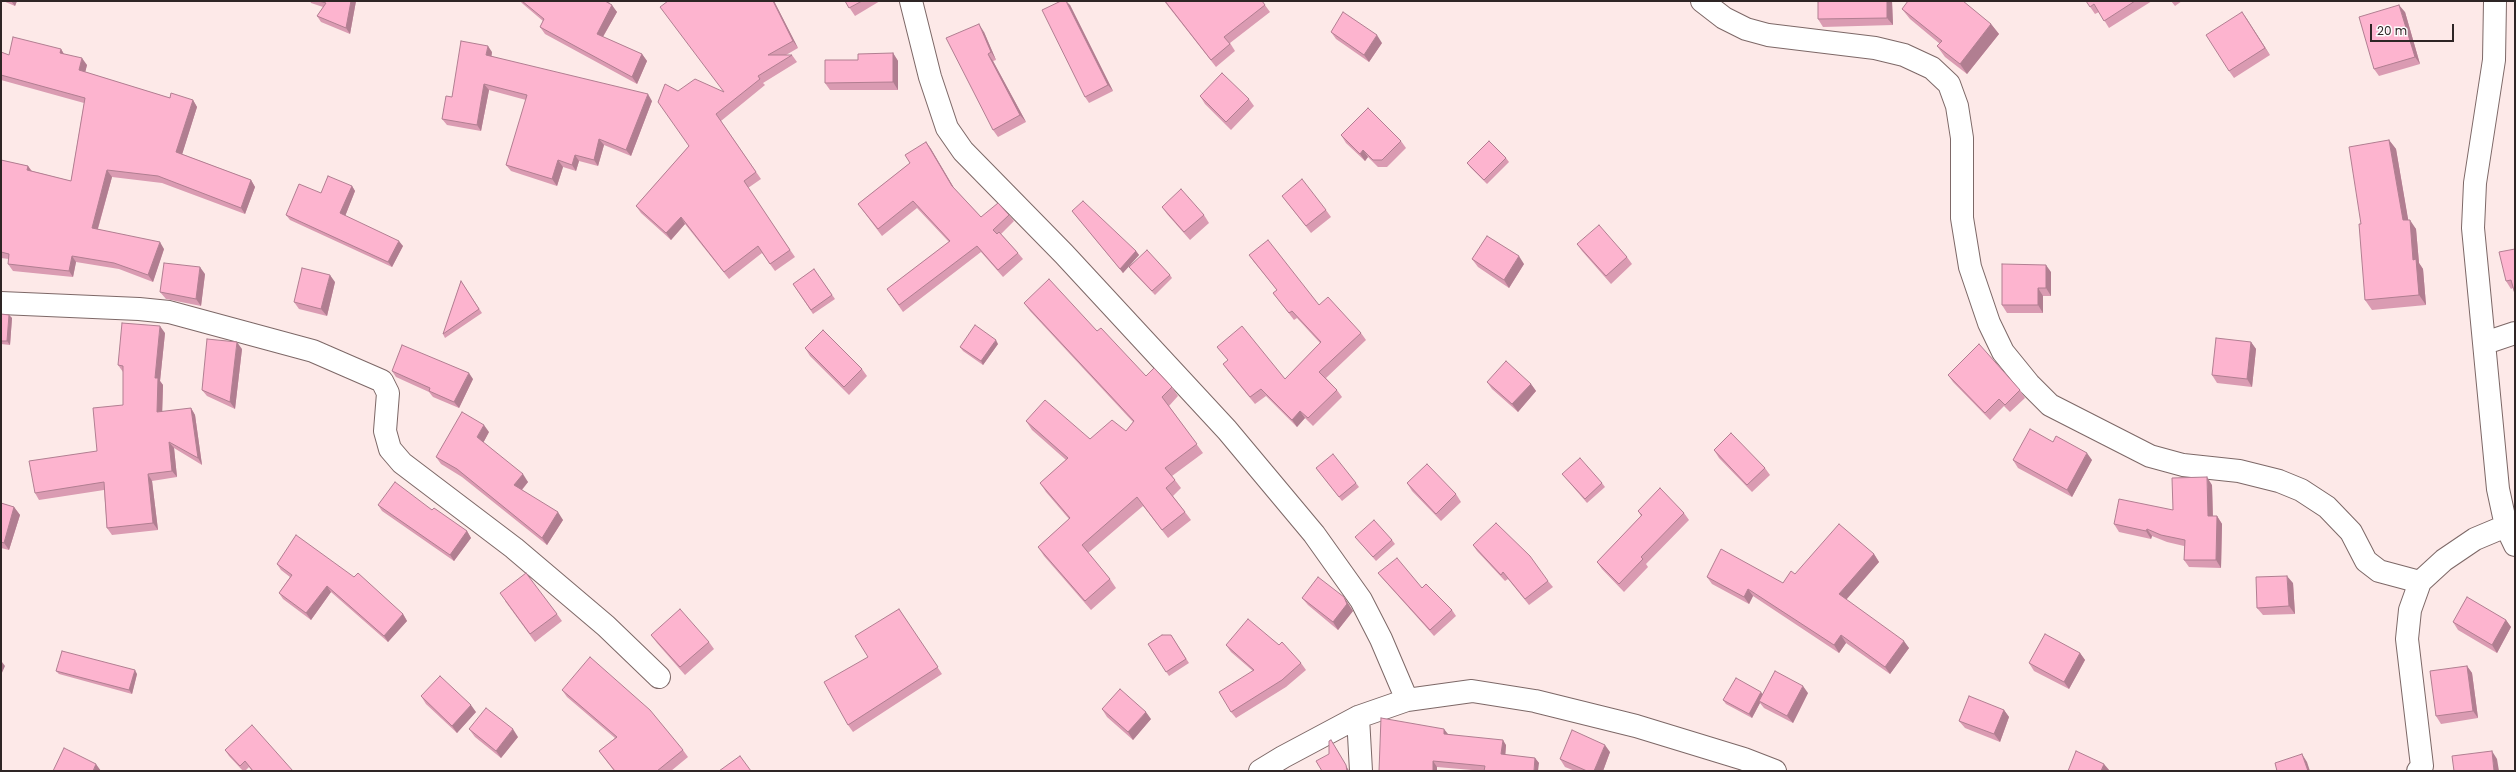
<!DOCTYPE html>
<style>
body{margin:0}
#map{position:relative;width:2516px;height:772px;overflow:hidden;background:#fde9e8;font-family:Poppins,sans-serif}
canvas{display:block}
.frame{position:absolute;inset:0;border:2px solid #2e2525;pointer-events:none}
.scale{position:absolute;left:2370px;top:24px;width:84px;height:18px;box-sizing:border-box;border:2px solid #2e2525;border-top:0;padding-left:5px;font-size:12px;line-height:14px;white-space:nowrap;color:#2e2525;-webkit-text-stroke:3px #fcfcfc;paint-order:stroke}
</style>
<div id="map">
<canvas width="2516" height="772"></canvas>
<div class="frame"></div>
<div class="scale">20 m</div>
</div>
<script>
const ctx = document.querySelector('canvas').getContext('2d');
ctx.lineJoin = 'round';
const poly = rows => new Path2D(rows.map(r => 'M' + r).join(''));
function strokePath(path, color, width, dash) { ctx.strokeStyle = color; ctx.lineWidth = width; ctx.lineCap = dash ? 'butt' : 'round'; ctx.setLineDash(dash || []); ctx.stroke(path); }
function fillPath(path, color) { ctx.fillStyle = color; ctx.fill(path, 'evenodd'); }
const street = poly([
 [911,1,930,77,947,128,963,151,1064,254,1227,430,1314,534,1361,600,1381,639,1407,700],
 [1702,1,1724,18,1746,29,1768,35,1875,48,1904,55,1932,68,1949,84,1957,106,1962,138,1962,218,1970,267,1989,323,2003,352,2029,384,2050,405,2150,456,2183,465,2239,471,2279,481,2301,490,2327,507,2351,532,2366,561,2379,571,2420,582],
 [2495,1,2494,60,2475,183,2473,228,2498,489,2506,526,2515,545],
 [1,303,139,309,169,312,313,351,382,381,388,393,385,431,390,449,402,463,514,548,606,626,659,677],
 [2485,343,2515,333],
 [1358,717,1361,771],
 [1260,771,1283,757,1358,717,1407,700,1472,691,1535,701,1636,726,1744,759,1775,771],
 [2418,771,2422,766,2407,639,2410,610,2420,582,2444,560,2475,539,2506,526]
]);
const wall = poly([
 [3,1,17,1,15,6],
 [310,1,356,1,350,34,321,22,317,16,323,7,311,3],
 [520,1,611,1,609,3,617,12,603,37,642,54,647,61,637,84,545,34,540,27,543,21,523,4],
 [668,1,774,1,798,48,786,55,792,55,797,62,763,83,765,85,721,121,761,179,748,188,795,257,775,271,762,253,729,279,685,224,671,240,641,213,636,206,689,146,678,91,724,92],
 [845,1,880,1,855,16],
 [1164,1,1262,1,1270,12,1230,43,1235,51,1216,67],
 [1818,1,1892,1,1893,25,1823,27,1818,19],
 [2086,1,2152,1,2109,28,2099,12,2095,14],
 [2171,1,2182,1,2175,6],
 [1070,5,1113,91,1089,103,1085,97],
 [1902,9,1991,24,1999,34,1967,74,1945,57,1937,46,1940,44,1910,19],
 [2242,12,2270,55,2234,78,2229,71],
 [2405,12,2420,64,2379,76,2374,69],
 [984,32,996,60,993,61,1026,122,998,137,993,130],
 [1331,32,1382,43,1369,62,1336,39],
 [61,49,64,54,87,65,85,72,170,98,193,100,197,107,182,154,251,180,255,187,245,214,162,183,112,177,98,229,164,249,153,282,119,269,76,262,73,277,13,271,8,264,9,259,1,258,1,160,28,166,32,171,71,181,84,103,1,80,1,52,9,55],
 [492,52,491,56,652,101,631,156,604,145,598,166,579,161,576,171,563,167,557,186,511,171,506,165,526,100,489,90,481,131,447,125,442,119,452,97],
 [893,53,898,61,898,90,830,90,825,83,858,60],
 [1200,96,1249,99,1254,106,1231,130,1205,104],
 [1341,135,1401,141,1406,148,1387,167,1378,167,1368,157,1365,161,1346,143],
 [2389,140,2396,149,2408,220,2416,229,2419,263,2423,269,2426,305,2372,310,2365,300,2361,224],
 [926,142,931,149,954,188,981,217,1009,215,1014,221,1001,234,1018,253,1023,259,1003,277,981,252,903,312,887,289,949,242,917,208,882,236,858,204,910,163],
 [1506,158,1509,162,1487,184,1470,167,1467,163],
 [352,186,355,191,345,216,403,246,392,267,290,220,286,215,321,193],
 [1282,196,1326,210,1331,217,1311,233],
 [1162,207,1204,215,1209,223,1190,240,1167,214],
 [1072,211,1136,251,1139,255,1123,273],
 [1577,244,1627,257,1632,264,1611,284,1582,251],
 [2515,249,2515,295,2513,288,2511,289,2506,281],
 [1249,255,1319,305,1361,333,1366,340,1326,378,1337,390,1342,397,1313,426,1305,418,1297,427,1266,396,1255,404,1228,371,1223,364,1228,360,1217,347,1285,379,1320,343,1297,318,1294,320,1273,293,1277,290,1254,262],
 [1472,259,1524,264,1509,288,1478,267],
 [1129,267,1170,275,1172,278,1155,295,1132,271],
 [814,269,835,299,813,314,793,284],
 [2051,272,2051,296,2043,296,2043,313,2007,313,2002,305],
 [205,274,201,306,166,299,160,292],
 [461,281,482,313,445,338,443,334],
 [335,282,327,316,299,309,294,302],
 [1024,303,1097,331,1146,376,1172,387,1178,396,1169,406,1203,453,1172,476,1181,488,1173,496,1191,520,1168,538,1143,506,1088,553,1110,579,1116,588,1091,610,1044,556,1038,547,1069,519,1046,492,1040,483,1066,460,1032,430,1026,421,1090,439,1126,431,1133,422,1030,311],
 [1,314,9,315,12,318,10,345,1,344],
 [165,333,160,381,163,385,162,412,191,408,195,415,202,465,174,448,177,477,152,481,158,530,112,535,107,528,104,490,39,500,35,493,97,451,123,405,123,372,118,365],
 [2251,342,2256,349,2252,387,2217,383,2212,375],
 [998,344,983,365,963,351,960,347],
 [805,348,862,369,867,376,849,395,810,356],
 [242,349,235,409,207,396,202,390],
 [392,371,473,379,459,408,433,397,429,392,396,377],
 [1948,375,2020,390,2025,398,2010,412,2004,406,1990,420,1953,382],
 [1487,382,1531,384,1536,391,1518,412,1492,389],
 [489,432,483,443,528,482,522,490,563,520,547,545,462,477,441,464,436,457],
 [2053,442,2092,460,2072,497,2018,468,2013,460],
 [1714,450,1765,468,1770,475,1752,492,1719,458],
 [1316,468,1356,483,1359,487,1342,501],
 [1562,474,1602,483,1605,487,1587,503],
 [1407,483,1456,494,1461,502,1441,521,1412,491],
 [2212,485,2213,516,2217,516,2222,524,2221,568,2189,567,2184,560,2184,546,2167,542,2152,536,2151,539,2119,532,2114,524,2173,510],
 [1,503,14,507,20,515,9,550,1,548],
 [378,505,432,510,467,531,471,538,454,561,382,511],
 [1638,511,1684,513,1689,520,1646,564,1648,567,1624,592,1602,569,1597,562,1641,516],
 [1355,537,1392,540,1395,544,1376,561],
 [1473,545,1548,581,1553,587,1529,605,1508,579,1505,581,1477,551],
 [1874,554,1879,562,1846,600,1909,648,1890,674,1846,643,1839,653,1753,596,1749,604,1712,584,1707,577,1783,583,1795,574],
 [277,564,403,614,407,621,388,642,331,592,311,620,283,599,279,593,290,577,281,570],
 [1378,573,1422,588,1452,610,1456,616,1434,636,1383,579],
 [2293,583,2295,614,2263,615,2257,608],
 [1344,597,1353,611,1338,630,1308,605,1302,598],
 [505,601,557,614,562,621,535,642],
 [899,609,942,674,853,732,848,725,868,657],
 [2506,620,2511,627,2497,653,2458,630,2453,622],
 [651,635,709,642,714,649,685,675,657,643],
 [1171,635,1189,663,1169,676,1148,644],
 [1226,645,1279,645,1301,663,1306,670,1286,687,1236,718,1231,712,1253,671,1231,652],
 [2080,653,2085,660,2069,689,2034,671,2029,663],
 [2467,666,2472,673,2478,718,2441,724,2436,716],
 [56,671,137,674,132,694,59,674],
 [562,690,683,750,688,757,671,771,614,771,599,751,615,738,567,697],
 [1808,693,1793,723,1764,708,1760,703,1752,718,1726,704,1723,700,1763,694],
 [421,696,476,712,457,733,426,704],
 [1102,709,1151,719,1133,740,1107,717],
 [2004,710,2009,717,2000,742,1965,728,1959,721],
 [469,729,518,737,501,758,475,737],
 [1448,734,1506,745,1505,755,1535,758,1539,763,1484,771,1437,767,1437,771,1379,771],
 [225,750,293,771,252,771,249,767,245,771,243,771,229,756],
 [1610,752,1603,771,1575,771,1565,767,1560,759]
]);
const shadedWall = poly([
 [11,1,17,1,15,6],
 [351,1,356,1,350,34,346,28],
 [773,1,774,1,798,48,793,41],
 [1066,1,1070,5,1113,91,1108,85],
 [1887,1,1892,1,1893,25,1887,18],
 [612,5,617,12,601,40,597,34],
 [2399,5,2405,12,2420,64,2415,57],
 [2242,12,2247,19,2270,55,2265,48],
 [979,24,984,32,996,60,991,52],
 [1991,24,1999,34,1967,74,1960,64],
 [1377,35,1382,43,1369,62,1364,55],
 [488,46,492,52,491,61,486,55],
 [61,49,65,56,60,53],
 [893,53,898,61,898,90,893,82],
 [642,54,647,61,637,84,632,77],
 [988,54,993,61,1026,122,1020,115],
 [82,58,87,65,84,77,79,70],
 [484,84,489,90,481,131,477,125],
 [648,94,652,101,631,156,626,150],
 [193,100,197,107,181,158,176,152],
 [599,139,604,145,598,166,594,160],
 [2389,140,2396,149,2410,230,2403,220],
 [926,142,931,149,957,193,952,186],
 [1363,150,1368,157,1365,161,1360,154],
 [575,155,579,161,576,171,572,165],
 [558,160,563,167,557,186,552,179],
 [28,166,32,172,27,170],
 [107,170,112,177,96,235,92,228],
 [251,180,255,187,245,214,241,208],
 [352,186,355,191,344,219,340,213],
 [681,217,685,224,671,240,666,233],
 [2410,220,2416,229,2419,263,2423,269,2426,305,2419,295,2413,260],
 [399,241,403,246,392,267,388,262],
 [160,242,164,249,153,282,148,275],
 [1136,251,1139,255,1123,273,1120,269],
 [72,256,76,262,73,277,69,271],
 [1519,256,1524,264,1509,288,1504,280],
 [2046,265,2051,272,2051,296,2046,288],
 [200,267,205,274,201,306,196,299],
 [330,275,335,282,327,316,321,309],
 [2038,288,2043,296,2043,313,2038,305],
 [9,315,12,318,10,345,7,341],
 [160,326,165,333,160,381,163,385,162,419,157,412,155,378],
 [996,340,998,344,983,365,981,361],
 [237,342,242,349,235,409,230,402],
 [2251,342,2256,349,2252,387,2247,379],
 [469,373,473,379,459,408,454,402],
 [1531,384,1536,391,1518,412,1512,404],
 [191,408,195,415,202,465,198,458],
 [1300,411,1305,418,1297,427,1292,420],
 [484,425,489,432,482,445,477,437],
 [169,442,174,448,177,477,172,471],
 [2087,453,2092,460,2072,497,2067,490],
 [148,474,152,481,158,530,153,523],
 [523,474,528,482,519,493,514,485],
 [2207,477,2212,485,2213,523,2208,516],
 [14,507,20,515,9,550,4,543],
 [558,512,563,520,547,545,542,538],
 [2217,516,2222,524,2221,568,2216,560],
 [2147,529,2152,536,2151,539,2146,531],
 [467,531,471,538,454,561,450,555],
 [1874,554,1879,562,1844,602,1839,594],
 [2287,576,2293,583,2295,614,2289,606],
 [327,586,331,592,311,620,306,613],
 [1748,589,1753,596,1749,604,1744,597],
 [1344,597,1353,611,1338,630,1333,622],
 [403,614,407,621,388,642,384,636],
 [2506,620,2511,627,2497,653,2492,645],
 [1841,635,1846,643,1839,653,1834,645],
 [1904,641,1909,648,1890,674,1885,667],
 [2080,653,2085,660,2069,689,2064,682],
 [2,662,5,666,1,675,1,665],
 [2467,666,2472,673,2478,718,2473,711],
 [135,670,137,674,132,694,129,690],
 [1803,686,1808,693,1793,723,1787,716],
 [1761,692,1764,696,1759,701,1760,703,1752,718,1749,714],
 [471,705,476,712,457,733,452,726],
 [2004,710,2009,717,2000,742,1994,734],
 [1146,712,1151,719,1133,740,1128,732],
 [513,729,518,737,501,758,496,751],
 [1444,729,1448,734,1444,734],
 [1331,740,1348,769,1349,771,1347,771],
 [1503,740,1506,745,1505,760,1501,754],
 [1605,745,1610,752,1603,771,1594,771],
 [2492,751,2497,759,2499,771,2494,771],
 [2302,754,2307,762,2310,771,2308,771],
 [1535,758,1539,763,1538,771,1534,771],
 [1433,761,1437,767,1437,771,1433,771],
 [96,764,101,771,93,771],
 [2104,764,2110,771,2101,771]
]);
const building = poly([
 [319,1,351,1,346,28,317,16,326,3,319,1],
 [522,1,605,1,612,5,597,34,642,54,632,77,540,27,544,19,522,1],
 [668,1,773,1,793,41,768,55,792,55,758,76,760,79,716,114,756,172,744,181,790,250,770,264,758,246,724,272,681,217,666,233,636,206,689,146,658,102,665,84,678,91,695,79,724,92,660,7,668,1],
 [845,1,862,1,849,8,845,1],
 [1061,1,1066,1,1108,85,1085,97,1042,10,1061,1],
 [1165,1,1262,1,1265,5,1224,37,1230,44,1211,60,1165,1],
 [1818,1,1887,1,1887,18,1818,19,1818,1],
 [1908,1,1963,1,1991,24,1960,64,1937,46,1942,41,1902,9,1908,1],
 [2086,1,2135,1,2104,21,2094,4,2090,7,2086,1],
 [2399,5,2415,57,2374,69,2359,17,2399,5],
 [1343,12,1377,35,1364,55,1331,32,1343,12],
 [2242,12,2265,48,2229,71,2206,35,2242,12],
 [979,24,991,52,988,54,1020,115,993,130,946,38,979,24],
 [13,37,61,49,60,53,82,58,79,70,170,98,171,93,193,100,176,152,251,180,241,208,158,176,107,170,92,228,160,242,148,275,114,263,72,256,69,271,8,264,9,254,1,252,1,160,28,166,27,170,71,181,85,98,1,75,1,52,9,55,13,37],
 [461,41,488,46,486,55,648,94,626,150,599,139,594,160,575,155,572,165,558,160,552,179,506,165,527,95,484,84,477,125,442,119,446,96,452,97,461,41],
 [893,53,893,82,825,83,825,60,858,60,858,54,893,53],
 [1222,73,1249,99,1226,122,1200,96,1222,73],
 [1368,108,1401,141,1382,160,1373,160,1363,150,1360,154,1341,135,1368,108],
 [2389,140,2403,220,2410,220,2413,260,2416,259,2419,295,2365,300,2359,224,2361,224,2349,147,2389,140],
 [1489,141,1506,158,1484,180,1467,163,1489,141],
 [926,142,952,186,981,217,998,203,1009,215,993,230,997,234,999,232,1018,253,998,270,977,246,899,305,887,289,950,241,913,201,878,229,858,204,910,163,905,155,926,142],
 [328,176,352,186,340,213,399,241,388,262,286,215,299,184,321,193,328,176],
 [1302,179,1326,210,1306,226,1282,196,1302,179],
 [1181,189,1204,215,1184,232,1162,207,1181,189],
 [1083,201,1136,251,1120,269,1072,211,1083,201],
 [1599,225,1627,257,1606,276,1577,244,1599,225],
 [1487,236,1519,256,1504,280,1472,259,1487,236],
 [1268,240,1319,305,1328,297,1361,333,1319,372,1337,390,1308,418,1300,411,1292,420,1261,389,1250,397,1223,364,1228,360,1217,347,1242,326,1285,379,1321,342,1292,311,1289,313,1273,293,1277,290,1249,255,1268,240],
 [2515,249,2515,294,2511,280,2506,281,2499,252,2515,249],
 [1147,250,1170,275,1152,291,1129,267,1147,250],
 [164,263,200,267,196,299,160,292,164,263],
 [2002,264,2046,265,2046,288,2038,288,2038,305,2002,305,2002,264],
 [302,268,330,275,321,309,294,302,302,268],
 [814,269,832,295,811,310,793,284,814,269],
 [1049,279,1097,331,1101,328,1146,376,1154,368,1172,387,1162,397,1197,444,1165,468,1175,480,1166,488,1185,512,1162,530,1137,497,1082,545,1110,579,1085,601,1038,547,1070,518,1040,483,1068,458,1026,421,1045,400,1090,439,1112,420,1126,431,1134,421,1024,303,1049,279],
 [461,281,479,309,443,334,461,281],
 [1,314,9,315,7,341,1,341,1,314],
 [122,323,160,326,155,378,158,378,157,412,191,408,198,458,169,442,172,471,148,474,153,523,107,528,104,482,35,493,29,461,97,451,93,408,123,405,123,366,118,365,122,323],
 [975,325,996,340,981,361,960,347,975,325],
 [823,330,862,369,844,387,805,348,823,330],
 [2216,338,2251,342,2247,379,2212,375,2216,338],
 [207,339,237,342,230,402,202,390,207,339],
 [1979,344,2020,390,2005,405,1999,399,1985,413,1948,375,1979,344],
 [402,345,469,373,454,402,429,391,430,388,392,371,402,345],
 [1506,361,1531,384,1512,404,1487,382,1506,361],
 [462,412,484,425,477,437,523,474,514,485,558,512,542,538,457,469,436,457,462,412],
 [2030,429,2053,442,2056,436,2087,453,2067,490,2013,460,2030,429],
 [1731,433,1765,468,1747,485,1714,450,1731,433],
 [1333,454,1356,483,1339,497,1316,468,1333,454],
 [1580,458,1602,483,1585,499,1562,474,1580,458],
 [1427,464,1456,494,1436,514,1407,483,1427,464],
 [2207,477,2208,516,2217,516,2216,560,2184,560,2185,540,2161,535,2147,529,2146,531,2114,524,2119,499,2173,510,2172,478,2207,477],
 [395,482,432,510,434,508,467,531,450,555,378,505,395,482],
 [1660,488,1684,513,1641,557,1643,559,1619,584,1597,562,1642,515,1638,511,1660,488],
 [1,503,14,507,4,543,1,542,1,503],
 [1374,520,1392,540,1373,557,1355,537,1374,520],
 [1496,523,1530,556,1548,581,1525,599,1503,572,1501,575,1473,545,1496,523],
 [1839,524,1874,554,1839,594,1904,641,1885,667,1841,635,1834,645,1748,589,1744,597,1707,577,1721,549,1783,583,1791,571,1795,574,1839,524],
 [296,535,354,577,358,573,403,614,384,636,327,586,306,613,279,593,292,575,277,564,296,535],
 [1397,558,1422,588,1426,584,1452,610,1430,630,1378,573,1397,558],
 [526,573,557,614,530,634,500,593,526,573],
 [2287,576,2289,606,2257,608,2256,577,2287,576],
 [1318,577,1344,597,1347,604,1333,622,1302,598,1318,577],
 [2467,597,2506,620,2492,645,2453,622,2467,597],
 [680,609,709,642,680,667,651,635,680,609],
 [899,609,938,667,848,725,824,682,868,657,855,636,899,609],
 [1248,619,1279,645,1282,642,1301,663,1282,680,1231,712,1219,692,1254,670,1226,645,1248,619],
 [2045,634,2080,653,2064,682,2029,663,2045,634],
 [1162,635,1171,635,1186,659,1166,672,1148,644,1162,635],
 [62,651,135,670,129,690,56,671,62,651],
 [590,657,650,710,683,750,657,771,615,771,599,751,617,737,562,690,590,657],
 [2467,666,2473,711,2436,716,2430,671,2467,666],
 [1775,671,1803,686,1787,716,1759,701,1775,671],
 [440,676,471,705,452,726,421,696,440,676],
 [1736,678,1761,692,1749,714,1723,700,1736,678],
 [1120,689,1146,712,1128,732,1102,709,1120,689],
 [1969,696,2004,710,1994,734,1959,721,1969,696],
 [486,708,513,729,496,751,469,729,486,708],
 [1381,718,1444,729,1444,734,1503,740,1501,754,1535,758,1534,771,1484,771,1485,766,1433,761,1433,771,1379,771,1381,718],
 [252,725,293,771,253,771,245,761,240,766,225,750,252,725],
 [1572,730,1605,745,1594,771,1587,771,1560,759,1572,730],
 [1331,740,1346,765,1347,771,1322,771,1316,761,1329,754,1329,741,1331,740],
 [64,748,96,764,93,771,53,771,64,748],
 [2076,751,2104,764,2101,771,2068,771,2076,751],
 [2492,751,2494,771,2454,771,2452,756,2492,751],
 [2302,754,2308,771,2277,771,2275,763,2302,754],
 [740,756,751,771,719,771,740,756]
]);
strokePath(street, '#7d6867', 24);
strokePath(street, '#fff', 22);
fillPath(wall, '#da9bb2');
fillPath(shadedWall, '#b17e91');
fillPath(building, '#fdb4cf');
strokePath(building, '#b17e91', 1);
</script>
